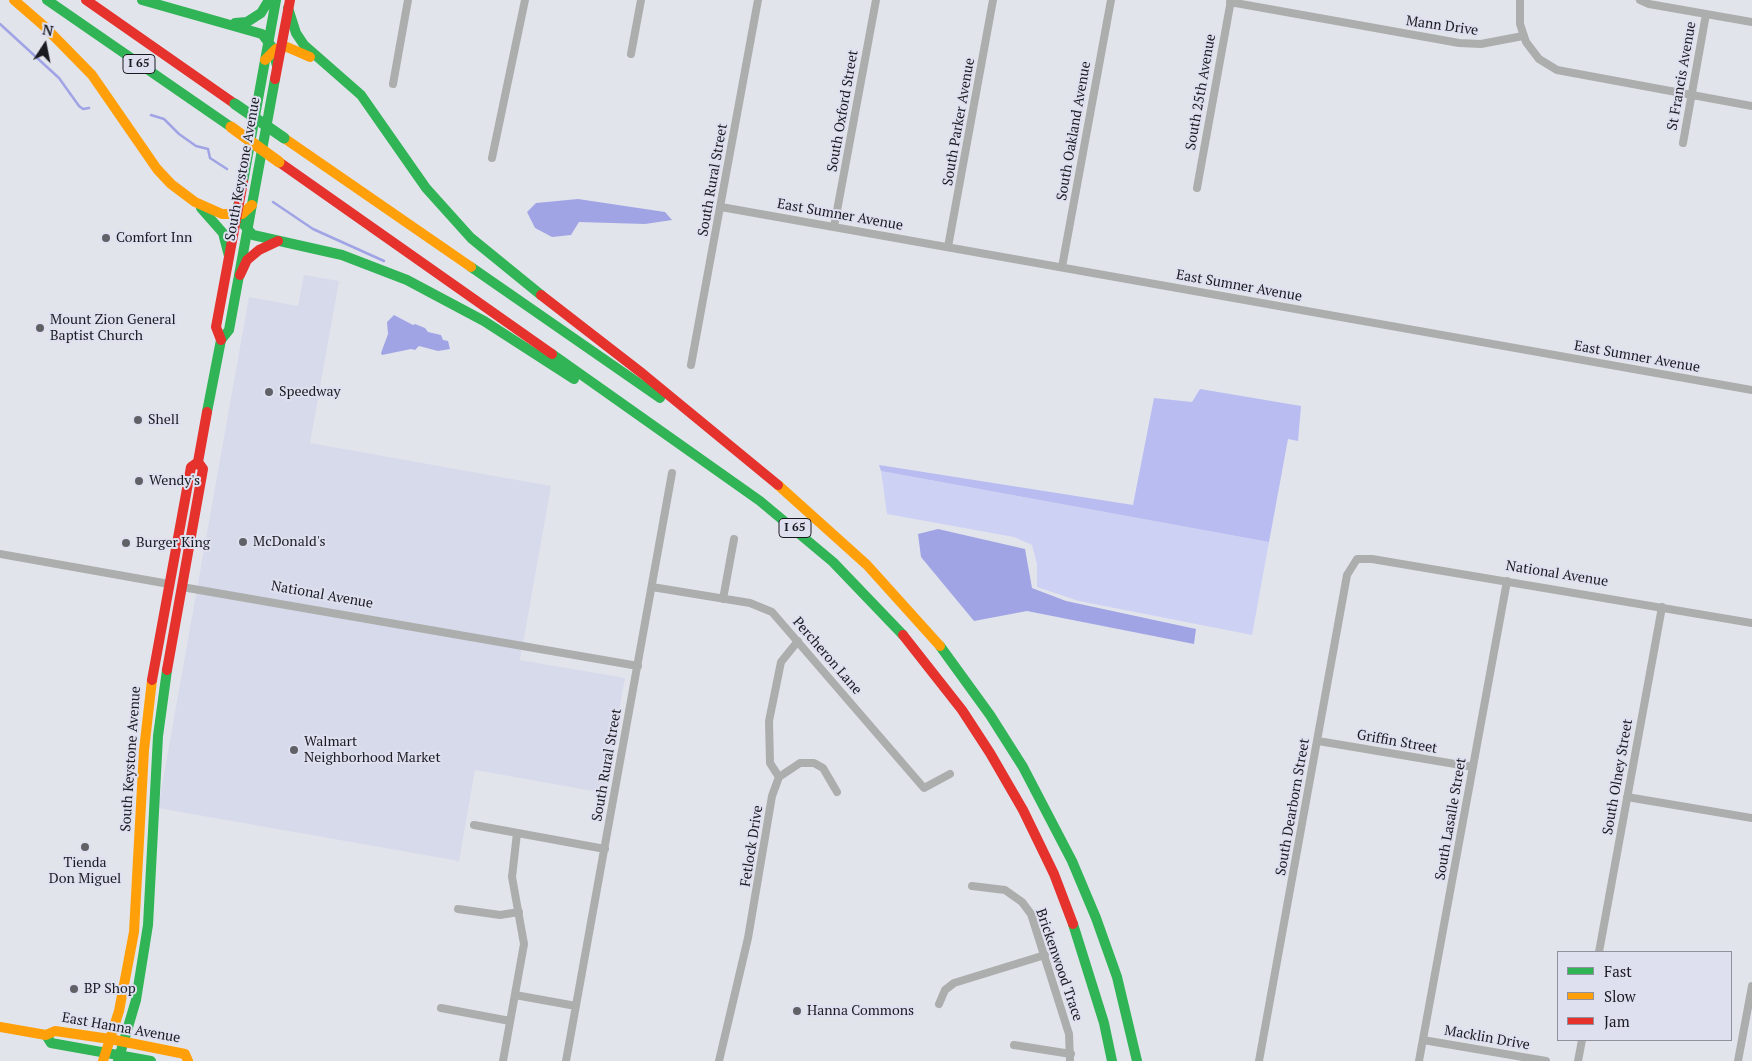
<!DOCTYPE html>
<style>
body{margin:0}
#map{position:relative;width:1752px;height:1061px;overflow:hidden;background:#e2e4ec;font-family:"PT Serif",serif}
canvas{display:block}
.legend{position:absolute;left:1557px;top:951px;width:175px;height:90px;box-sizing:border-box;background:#dee0f0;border:1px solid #90919d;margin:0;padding:6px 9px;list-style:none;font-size:15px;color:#1a1b20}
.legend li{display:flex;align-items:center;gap:10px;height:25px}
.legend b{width:25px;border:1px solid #90919d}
.north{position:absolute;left:20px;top:20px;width:50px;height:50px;-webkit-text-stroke:4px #dee0f0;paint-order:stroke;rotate:11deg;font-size:14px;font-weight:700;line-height:20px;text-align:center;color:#1a1b20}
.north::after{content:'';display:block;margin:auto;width:18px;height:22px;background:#1a1b20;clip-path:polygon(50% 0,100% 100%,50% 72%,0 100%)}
</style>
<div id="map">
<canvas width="1752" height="1061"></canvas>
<ul class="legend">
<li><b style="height:6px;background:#30b455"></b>Fast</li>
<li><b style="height:6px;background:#ff9f0a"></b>Slow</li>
<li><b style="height:6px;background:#e5322d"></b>Jam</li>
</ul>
<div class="north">N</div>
</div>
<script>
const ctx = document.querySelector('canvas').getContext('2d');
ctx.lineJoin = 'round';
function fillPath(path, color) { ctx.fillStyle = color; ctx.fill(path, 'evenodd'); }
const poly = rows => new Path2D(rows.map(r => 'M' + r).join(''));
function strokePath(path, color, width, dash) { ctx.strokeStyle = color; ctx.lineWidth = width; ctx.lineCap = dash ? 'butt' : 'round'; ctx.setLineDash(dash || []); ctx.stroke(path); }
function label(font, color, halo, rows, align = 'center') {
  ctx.font = font + ' "PT Serif",serif'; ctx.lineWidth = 4; ctx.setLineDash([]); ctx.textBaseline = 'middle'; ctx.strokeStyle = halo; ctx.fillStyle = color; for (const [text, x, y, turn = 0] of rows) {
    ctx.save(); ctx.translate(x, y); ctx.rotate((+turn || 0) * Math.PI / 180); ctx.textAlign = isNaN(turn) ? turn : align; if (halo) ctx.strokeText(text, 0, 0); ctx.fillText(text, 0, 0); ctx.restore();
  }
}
const built = poly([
 [304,275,339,281,310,443,551,486,520,660,625,678,604,793,475,770,459,861,158,808,249,297,298,306]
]);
const green = poly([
 [881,471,1269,542,1252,635,1079,601,1037,587,1037,564,1032,545,1014,537,887,514]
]);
const forest = poly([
 [1200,389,1301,406,1298,441,1288,439,1269,542,881,471,879,465,1133,505,1154,398,1192,402]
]);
const water = poly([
 [578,199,665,212,672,220,645,224,579,222,571,235,552,237,535,228,527,212,536,203],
 [394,315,413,325,415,324,425,328,428,332,441,335,443,340,448,341,450,349,438,351,419,346,415,350,411,349,382,355,381,353,388,334,387,322],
 [938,529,1025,549,1032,588,1066,601,1196,629,1194,644,1027,611,974,621,921,557,918,534]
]);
const stream = poly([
 [0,24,59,78,79,106,83,109,89,108],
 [151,115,164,119,179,134,196,146,208,149,210,158,227,169],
 [273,202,313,229,384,261]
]);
const street = poly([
 [1520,0,1520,24,1526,42,1539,59,1557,70,1752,106],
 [1640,0,1649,4,1752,22],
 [1230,2,1459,43,1481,44,1523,36],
 [631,54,641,0],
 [393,84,408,0],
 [1683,143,1706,14],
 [492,158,525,0],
 [1197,188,1231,0],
 [721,207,1752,390],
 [834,227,876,0],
 [948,247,993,0],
 [1062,267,1111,0],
 [691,365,758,0],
 [0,554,169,584],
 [182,587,638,666],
 [652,587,750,603,772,612,924,788,950,774],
 [723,599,734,539],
 [1318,741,1473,767],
 [779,777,800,763,814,763,823,768,837,792],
 [1627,797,1752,818],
 [474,825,605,849],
 [972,886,1005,890,1022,902,1031,914,1069,1034,1070,1061],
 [458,909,500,915,519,912],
 [1599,952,1662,607],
 [515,995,576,1006],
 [939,1004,945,990,954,983,1045,955],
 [441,1008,510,1021],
 [1423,1040,1546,1061],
 [1014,1045,1071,1054],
 [503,1061,524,944,512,877,517,833],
 [566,1061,672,473],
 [719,1061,748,938,772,796,779,777,770,763,769,721,781,662,798,641],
 [1259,1061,1347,575,1357,559,1372,559,1752,623],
 [1419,1061,1507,581],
 [1578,1061,1582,1040],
 [1738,1061,1752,986]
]);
const fast = poly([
 [47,0,231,127],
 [142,0,262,34,272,47,277,66],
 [288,8,296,33,304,45,361,95,426,188,471,238,541,295],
 [235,23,247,22,261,13,269,0],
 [243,182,276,0],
 [238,205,244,225,253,235,342,255,407,280,484,321,574,379],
 [201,208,223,233,229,256],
 [471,267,660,398],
 [552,354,760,501,833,562,903,635],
 [207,412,221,340,229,330,275,79],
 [940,646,990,715,1023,767,1072,861,1096,918,1117,977,1137,1061],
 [1073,924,1104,1023,1112,1061],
 [46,1035,51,1043,151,1061],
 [118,1061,136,1000,148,925,158,736,167,670]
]);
const slow = poly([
 [14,0,44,26,92,75,157,169,171,184,195,202,222,214,242,214,252,205],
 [265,60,276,49,287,47,310,57],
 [284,138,471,267],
 [778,485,867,565,940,646],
 [0,1027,46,1035,55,1031,110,1039,185,1054,188,1061],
 [103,1061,119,1011,134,932,144,750,152,680]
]);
const jam = poly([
 [86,0,235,104],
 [275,79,290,0],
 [279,162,552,354],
 [240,275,247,260,259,250,278,241],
 [541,295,643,374,778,485],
 [221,340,216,327,243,182],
 [903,635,962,710,990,753,1023,810,1054,874,1073,924],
 [167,670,203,469,198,462],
 [152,680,191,467,198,462,207,412]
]);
const fastBridge = poly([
 [235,104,284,138]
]);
const slowBridge = poly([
 [231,127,279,162]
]);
const markers = [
 [106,238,5,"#606167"],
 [40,328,5,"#606167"],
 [269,392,5,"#606167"],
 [138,420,5,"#606167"],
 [139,481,5,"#606167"],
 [243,542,5,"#606167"],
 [126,543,5,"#606167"],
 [294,750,5,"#606167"],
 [85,847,5,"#606167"],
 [74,989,5,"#606167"],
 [797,1011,5,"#606167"]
];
const shields = [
 [139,64,32],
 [795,528,32]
];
const shieldNames = [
 ["I 65",139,64],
 ["I 65",795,528]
];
const streetNames = [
 ["Mann Drive",1442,26,8],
 ["St Francis Avenue",1682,76,-80],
 ["South 25th Avenue",1201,92,-80],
 ["South Oxford Street",843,111,-80],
 ["South Parker Avenue",959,122,-80],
 ["South Oakland Avenue",1074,131,-80],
 ["South Keystone Avenue",243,169,-80],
 ["South Rural Street",713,180,-80],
 ["East Sumner Avenue",840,215,10],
 ["East Sumner Avenue",1239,286,10],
 ["East Sumner Avenue",1637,357,10],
 ["National Avenue",1557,574,9],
 ["National Avenue",322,595,10],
 ["Percheron Lane",827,656,49],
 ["Griffin Street",1397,742,10],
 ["South Keystone Avenue",131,759,-86],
 ["South Rural Street",607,765,-80],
 ["South Olney Street",1618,777,-80],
 ["South Dearborn Street",1293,807,-80],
 ["South Lasalle Street",1451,819,-80],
 ["Fetlock Drive",752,846,-81],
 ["Brickenwood Trace",1059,965,71],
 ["East Hanna Avenue",121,1028,10],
 ["Macklin Drive",1487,1038,10]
];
const poiNames = [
 ["Comfort Inn",116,238],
 ["Mount Zion General",50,320],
 ["Baptist Church",50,336],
 ["Speedway",279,392],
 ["Shell",148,420],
 ["Wendy's",149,481],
 ["McDonald's",253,542],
 ["Burger King",136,543],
 ["Walmart",304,742],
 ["Neighborhood Market",304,758],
 ["Tienda",85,863,"center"],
 ["Don Miguel",85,879,"center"],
 ["BP Shop",84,989],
 ["Hanna Commons",807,1011]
];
fillPath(built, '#d7daea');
fillPath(green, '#cdd1f4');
fillPath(forest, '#b8bcf1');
fillPath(water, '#a0a4e4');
strokePath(stream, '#a0a4e4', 2.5);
strokePath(street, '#acaead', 8);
strokePath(fast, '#30b455', 10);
strokePath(slow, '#ff9f0a', 10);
strokePath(jam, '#e5322d', 10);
strokePath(fastBridge, '#30b455', 11);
strokePath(slowBridge, '#ff9f0a', 11);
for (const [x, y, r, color] of markers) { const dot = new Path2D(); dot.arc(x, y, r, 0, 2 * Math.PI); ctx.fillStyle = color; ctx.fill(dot); strokePath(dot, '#dee0f0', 2); }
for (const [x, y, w] of shields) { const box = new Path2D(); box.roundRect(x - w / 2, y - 9.5, w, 19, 4); ctx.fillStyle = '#dee0f0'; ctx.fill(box); strokePath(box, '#1a1b20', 1); }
label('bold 12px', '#1a1b20', null, shieldNames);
label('14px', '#1a1b20', '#dee0f0', streetNames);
label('14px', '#1a1b20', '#dee0f0', poiNames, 'left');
</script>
